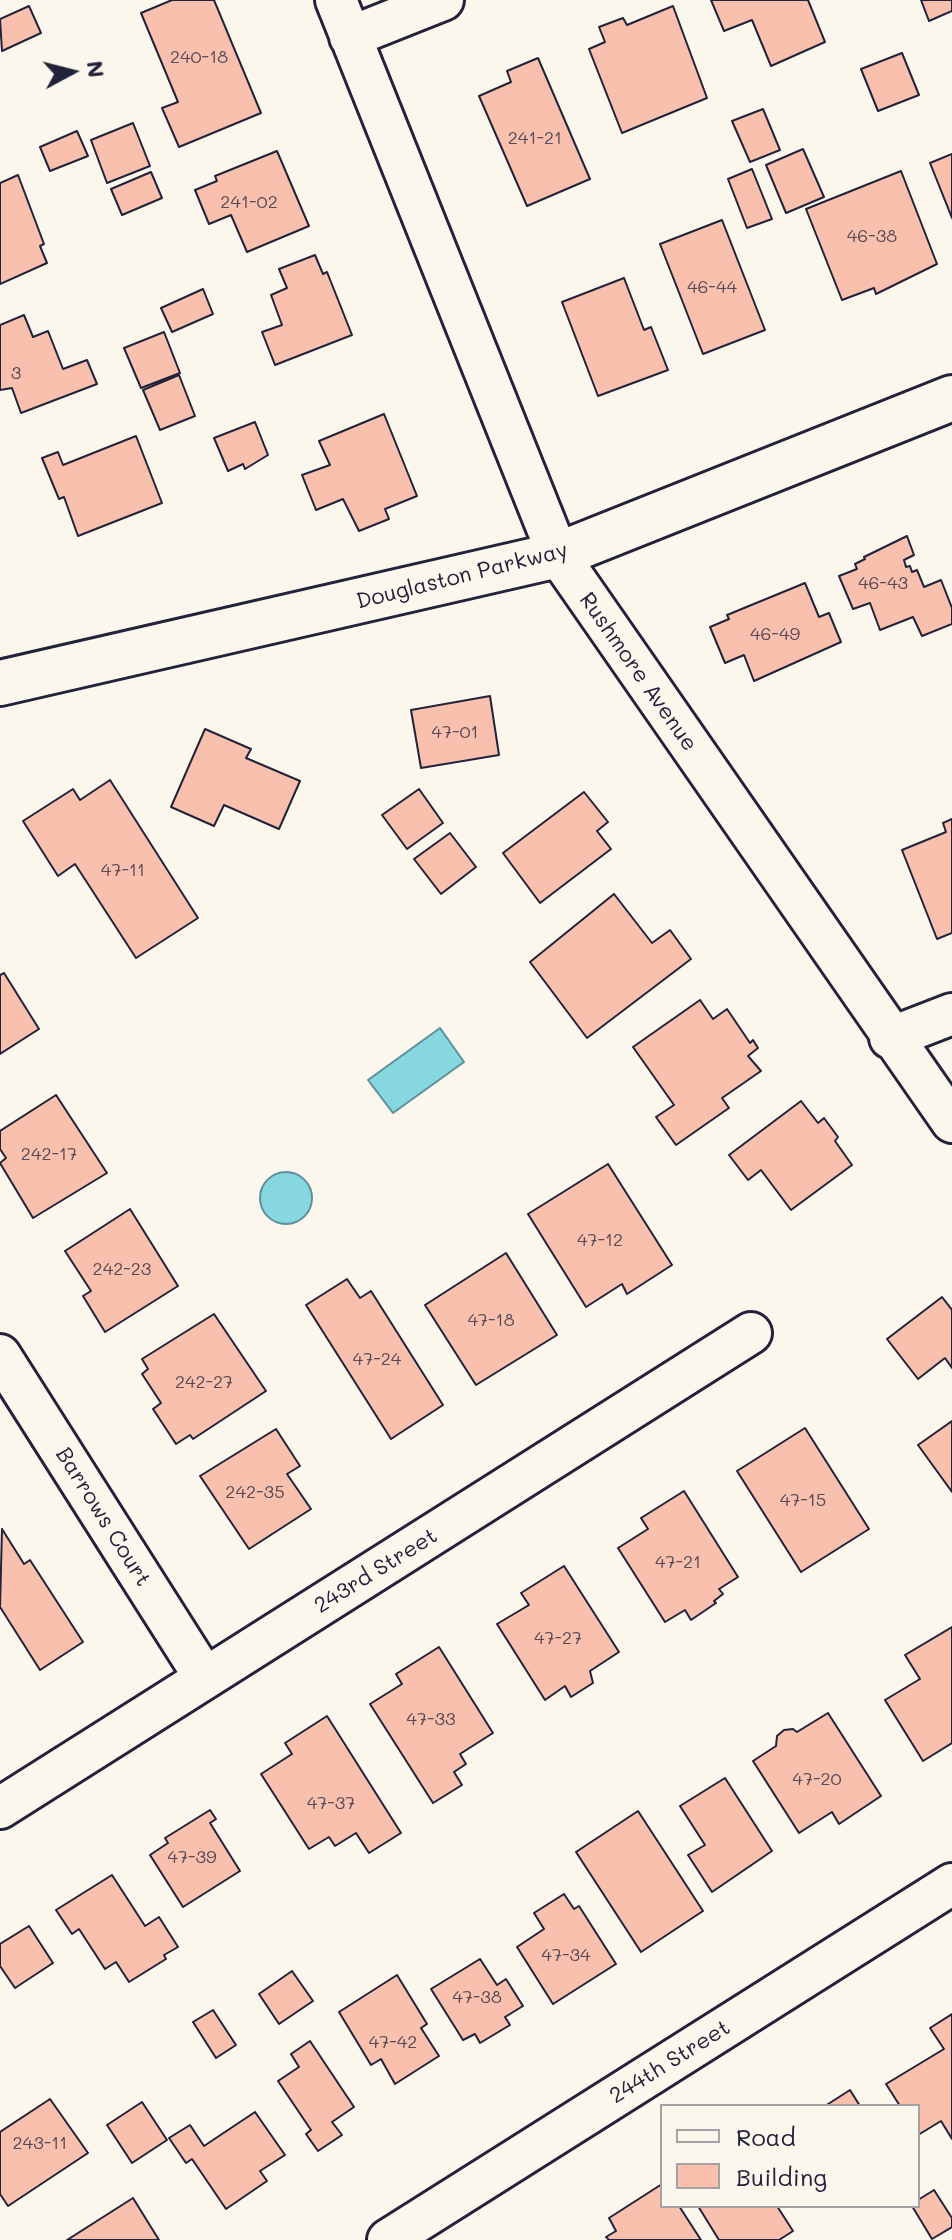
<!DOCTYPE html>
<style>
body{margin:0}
#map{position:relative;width:952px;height:2240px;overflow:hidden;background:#fbf7ec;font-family:Mali,sans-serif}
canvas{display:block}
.legend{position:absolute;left:660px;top:2104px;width:260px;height:104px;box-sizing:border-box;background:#fbf7ec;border:2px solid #a4a2a5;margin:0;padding:10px 14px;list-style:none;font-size:24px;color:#22223b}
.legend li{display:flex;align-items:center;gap:16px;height:40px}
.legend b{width:40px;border:2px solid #a4a2a5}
.north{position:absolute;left:32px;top:32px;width:80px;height:80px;-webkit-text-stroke:6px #fbf7ec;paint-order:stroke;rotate:83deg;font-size:22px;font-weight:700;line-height:32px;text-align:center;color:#22223b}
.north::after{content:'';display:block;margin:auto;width:28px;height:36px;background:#22223b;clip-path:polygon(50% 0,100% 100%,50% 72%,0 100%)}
</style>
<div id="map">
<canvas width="952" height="2240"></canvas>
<ul class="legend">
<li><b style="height:10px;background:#fbf7ec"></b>Road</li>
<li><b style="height:22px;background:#f8c0ad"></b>Building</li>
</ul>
<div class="north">N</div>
</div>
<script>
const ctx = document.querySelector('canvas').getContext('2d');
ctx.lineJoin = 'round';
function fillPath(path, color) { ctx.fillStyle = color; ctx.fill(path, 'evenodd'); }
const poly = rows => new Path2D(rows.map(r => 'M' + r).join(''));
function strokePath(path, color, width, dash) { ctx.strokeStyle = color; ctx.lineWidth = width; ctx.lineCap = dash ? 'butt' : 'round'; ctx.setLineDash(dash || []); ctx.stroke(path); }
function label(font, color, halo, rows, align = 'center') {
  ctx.font = font + ' Mali,sans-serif'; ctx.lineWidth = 6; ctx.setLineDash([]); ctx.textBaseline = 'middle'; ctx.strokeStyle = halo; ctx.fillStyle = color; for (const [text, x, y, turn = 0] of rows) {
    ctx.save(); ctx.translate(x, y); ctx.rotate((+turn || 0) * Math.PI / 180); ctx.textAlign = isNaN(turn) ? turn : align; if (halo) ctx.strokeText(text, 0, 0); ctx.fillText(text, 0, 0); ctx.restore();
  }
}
const water = poly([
 [440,1028,464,1062,393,1113,368,1080,440,1028],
 '260 1198a26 26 0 1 1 52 0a26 26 0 1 1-52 0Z'
]);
const building = poly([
 [172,0,214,0,261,113,179,147,162,108,178,102,141,13,172,0],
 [711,0,808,0,825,42,771,66,752,20,724,31,711,0],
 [921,0,952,0,952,11,929,21,921,0],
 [29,6,41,33,2,51,0,19,29,6],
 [673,6,707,98,622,133,589,49,605,42,599,27,623,18,627,25,673,6],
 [902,53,919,95,878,111,861,69,902,53],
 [538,58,590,179,527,206,479,96,511,82,507,71,538,58],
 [763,109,780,150,750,162,732,121,763,109],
 [133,123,150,166,107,183,91,140,133,123],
 [77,131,88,156,50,171,40,147,77,131],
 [803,149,824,197,786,213,766,165,803,149],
 [277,151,309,226,247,252,231,215,209,224,195,190,217,181,215,176,277,151],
 [952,154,952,218,930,163,952,154],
 [752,169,772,219,747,228,728,179,752,169],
 [901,171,937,264,876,294,874,288,842,300,806,209,901,171],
 [151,172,162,198,122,215,111,189,151,172],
 [18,175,44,244,40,246,47,263,0,284,0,183,18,175],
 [722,220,765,330,703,354,660,244,722,220],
 [315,255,323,274,327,272,352,335,275,365,262,332,282,325,271,295,287,288,279,269,315,255],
 [624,278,644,330,651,327,668,370,598,396,562,302,624,278],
 [203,289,213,314,172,332,161,308,203,289],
 [24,315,33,337,48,331,63,369,87,360,97,384,21,413,12,388,0,390,0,325,24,315],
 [164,332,180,373,141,388,124,348,164,332],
 [179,375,195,416,160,430,143,390,179,375],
 [384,414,417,496,385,509,389,519,359,531,343,499,316,510,302,475,330,465,319,441,384,414],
 [255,422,268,455,245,469,243,464,228,471,214,438,255,422],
 [136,436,162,503,78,536,64,497,59,499,42,458,58,452,63,465,136,436],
 [907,536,914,555,904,560,906,567,910,566,912,572,917,570,924,587,941,580,952,608,952,624,922,636,913,617,880,630,870,603,853,609,839,576,857,569,855,564,865,559,864,557,907,536],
 [805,583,819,617,829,613,841,642,754,681,744,655,725,663,710,627,729,619,727,615,805,583],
 [490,696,499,755,421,768,411,710,490,696],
 [205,729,251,749,246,758,300,781,279,829,224,805,214,826,171,807,205,729],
 [110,780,198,918,136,958,75,864,58,876,23,821,73,789,80,800,110,780],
 [419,789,443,823,407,849,382,815,419,789],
 [584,792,608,822,597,831,611,849,540,903,503,853,584,792],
 [952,819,952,933,937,939,902,850,946,832,943,823,952,819],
 [450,833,476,867,441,894,414,859,450,833],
 [614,894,652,943,670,930,691,959,587,1038,530,962,614,894],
 [4,973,39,1029,0,1054,0,975,4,973],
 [700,1000,713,1019,727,1009,750,1043,753,1040,758,1048,748,1056,761,1071,722,1098,729,1108,676,1145,656,1117,674,1105,633,1047,700,1000],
 [56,1095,107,1173,33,1218,0,1163,6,1158,0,1149,0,1131,56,1095],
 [801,1101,818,1123,824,1118,838,1137,835,1141,852,1165,791,1210,761,1170,748,1180,729,1155,801,1101],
 [608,1164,672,1265,627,1294,622,1284,586,1307,528,1214,608,1164],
 [130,1209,178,1286,105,1332,83,1296,91,1291,65,1251,130,1209],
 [506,1253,557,1335,476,1385,425,1305,506,1253],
 [347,1279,360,1298,371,1291,443,1405,391,1439,306,1305,347,1279],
 [942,1297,952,1310,952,1368,945,1358,918,1379,887,1339,942,1297],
 [214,1314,266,1391,193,1439,190,1435,176,1444,153,1409,161,1403,142,1374,148,1369,142,1359,214,1314],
 [952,1421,952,1492,918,1445,952,1421],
 [805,1428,869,1529,801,1572,737,1471,805,1428],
 [276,1429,300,1466,287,1474,311,1509,249,1549,200,1476,276,1429],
 [684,1491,738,1577,719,1589,723,1594,714,1601,716,1603,691,1620,685,1610,665,1622,618,1548,648,1529,641,1518,684,1491],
 [2,1529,24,1564,30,1560,83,1642,40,1670,0,1607,2,1529],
 [564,1566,619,1652,590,1671,593,1683,571,1697,565,1686,545,1700,497,1624,529,1605,521,1593,564,1566],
 [952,1627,952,1743,923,1761,885,1700,920,1679,905,1655,952,1627],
 [439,1647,493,1733,460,1754,466,1764,454,1772,462,1785,433,1803,370,1704,402,1684,396,1674,439,1647],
 [828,1713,881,1796,839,1824,832,1812,799,1833,753,1761,776,1746,777,1736,784,1730,793,1729,797,1732,828,1713],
 [327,1716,401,1833,369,1853,356,1833,335,1846,329,1837,309,1849,261,1774,292,1754,285,1743,327,1716],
 [725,1778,772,1851,712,1892,688,1855,705,1845,680,1806,725,1778],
 [210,1810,216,1819,210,1823,240,1871,183,1907,150,1855,168,1843,165,1838,210,1810],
 [638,1811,703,1911,641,1952,576,1852,638,1811],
 [112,1875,145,1926,159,1917,178,1947,164,1955,166,1959,129,1982,116,1962,105,1969,79,1929,72,1934,56,1910,112,1875],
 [564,1894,574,1909,579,1906,616,1964,553,2004,517,1947,544,1929,534,1913,564,1894],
 [29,1926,53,1963,15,1988,0,1966,0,1944,29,1926],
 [480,1959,497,1985,506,1979,523,2006,505,2017,510,2025,480,2043,475,2034,463,2040,431,1989,480,1959],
 [292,1971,313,2001,279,2024,259,1994,292,1971],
 [397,1975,427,2024,421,2028,439,2056,395,2084,381,2059,371,2065,339,2012,397,1975],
 [213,2010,236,2045,216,2058,193,2022,213,2010],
 [952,2014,952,2139,941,2121,918,2135,918,2106,900,2106,886,2084,944,2049,930,2028,952,2014],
 [310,2041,354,2107,332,2122,342,2135,318,2151,306,2134,311,2130,278,2081,299,2067,291,2054,310,2041],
 [850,2090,860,2106,825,2106,850,2090],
 [50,2099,88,2153,8,2206,0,2194,0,2132,50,2099],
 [142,2102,167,2140,132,2163,107,2125,142,2102],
 [255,2112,285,2155,260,2171,267,2181,226,2209,192,2159,186,2163,169,2138,190,2125,204,2146,255,2112],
 [662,2184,662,2206,679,2206,701,2240,609,2240,606,2237,616,2231,609,2218,662,2184],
 [934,2190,952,2218,952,2227,932,2239,912,2206,918,2206,918,2200,934,2190],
 [133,2198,159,2240,67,2240,133,2198],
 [698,2206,777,2206,793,2231,779,2240,719,2240,698,2206]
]);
const minor = poly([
 [336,0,558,555,952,1122],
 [350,37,443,0],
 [890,1038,952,1014],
 [0,1355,205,1678],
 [0,1808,751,1333],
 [388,2240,952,1884]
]);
const secondary = poly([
 [0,683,558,555,952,398]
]);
const numberNames = [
 ["240-18",199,57],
 ["241-21",535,138],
 ["241-02",249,202],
 ["46-38",872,236],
 ["46-44",712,287],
 ["3",16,373],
 ["46-43",883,583],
 ["46-49",775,634],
 ["47-01",455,732],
 ["47-11",123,870],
 ["242-17",49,1154],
 ["47-12",600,1240],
 ["242-23",122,1269],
 ["47-18",491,1320],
 ["47-24",377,1359],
 ["242-27",204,1382],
 ["242-35",255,1492],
 ["47-15",803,1500],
 ["47-21",678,1562],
 ["47-27",558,1638],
 ["47-33",431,1719],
 ["47-20",817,1779],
 ["47-37",331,1803],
 ["47-39",192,1857],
 ["47-34",566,1955],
 ["47-38",477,1997],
 ["47-42",393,2042],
 ["243-11",40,2143]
];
const streetNames = [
 ["Douglaston Parkway",462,576,-14],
 ["Rushmore Avenue",638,672,55],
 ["Barrows Court",103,1517,58],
 ["243rd Street",376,1571,-32],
 ["244th Street",670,2062,-32]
];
fillPath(water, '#86d7de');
strokePath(water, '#5e8f9d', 2);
fillPath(building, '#f8c0ad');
strokePath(building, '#22223b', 2);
strokePath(minor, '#22223b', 46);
strokePath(secondary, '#22223b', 50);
strokePath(minor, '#fbf7ec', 40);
strokePath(secondary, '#fbf7ec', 44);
label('18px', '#584a58', null, numberNames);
label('22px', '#22223b', '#fbf7ec', streetNames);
</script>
